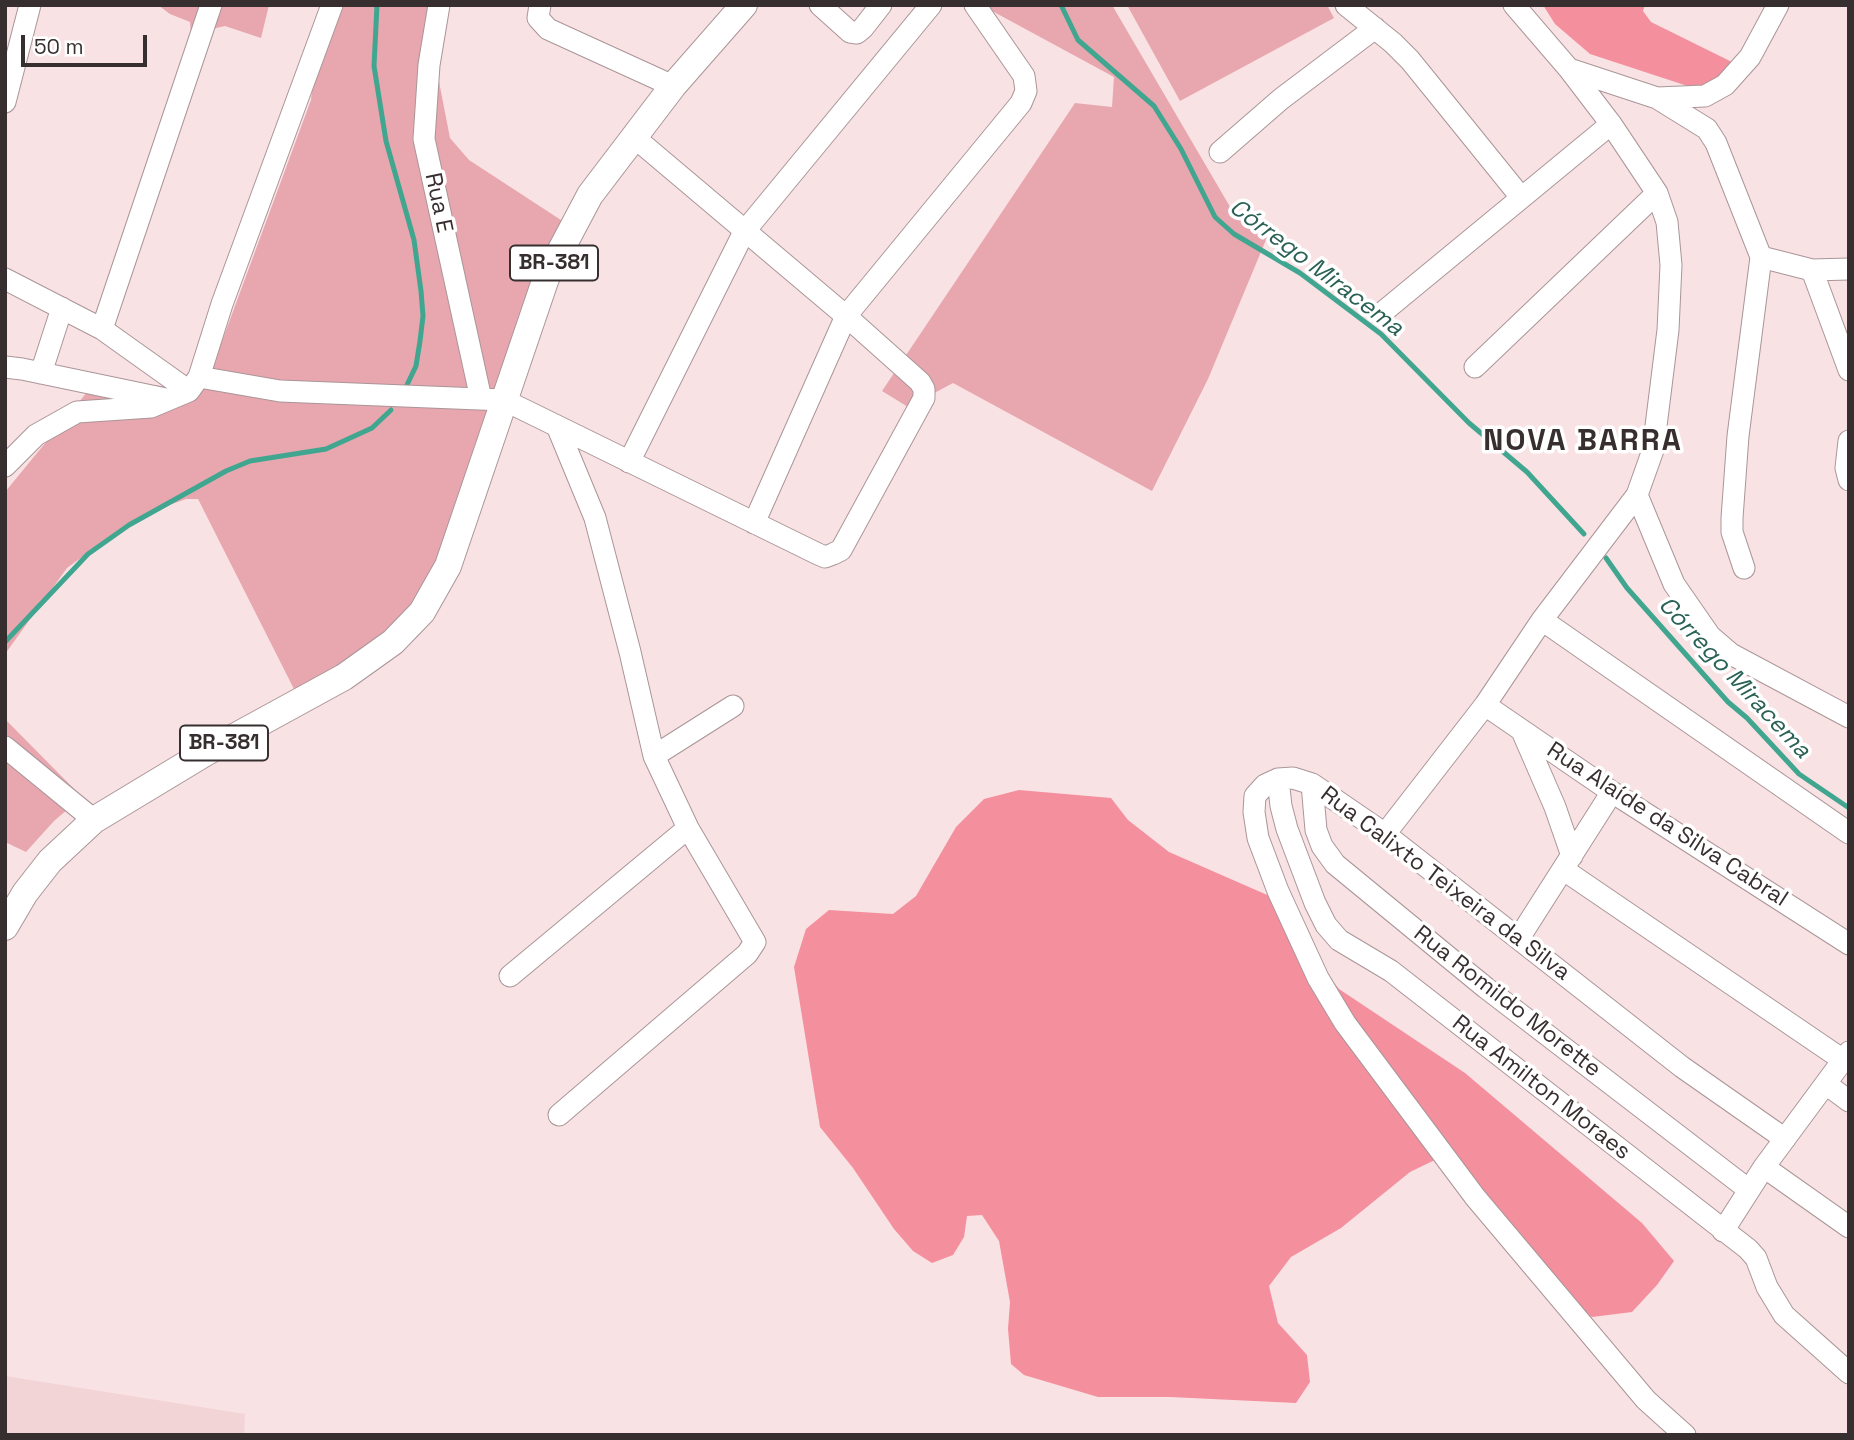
<!DOCTYPE html>
<meta charset="utf-8">
<style>
body{margin:0}
#map{position:relative;width:1854px;height:1440px;overflow:hidden;background:#f9e2e4;font-family:"Space Grotesk",sans-serif}
canvas{display:block}
.frame{position:absolute;inset:0;border:7px solid #372e2f;pointer-events:none}
.scale{position:absolute;left:21px;top:35px;width:126px;height:32px;box-sizing:border-box;border:4px solid #372e2f;border-top:0;padding-left:9px;font-size:21px;line-height:24px;white-space:nowrap;color:#372e2f;-webkit-text-stroke:5px #fff;paint-order:stroke}
</style>
<div id="map">
<canvas width="1854" height="1440"></canvas>
<div class="frame"></div>
<div class="scale">50 m</div>
</div>
<script>
const ctx = document.querySelector('canvas').getContext('2d');
ctx.lineJoin = 'round';
function fillPath(path, color) { ctx.fillStyle = color; ctx.fill(path, 'evenodd'); }
const poly = rows => new Path2D(rows.map(r => 'M' + r).join(''));
function strokePath(path, color, width, dash) { ctx.strokeStyle = color; ctx.lineWidth = width; ctx.lineCap = dash ? 'butt' : 'round'; ctx.setLineDash(dash || []); ctx.stroke(path); }
function label(font, color, halo, rows, align = 'center') {
  ctx.font = font + ' "Space Grotesk",sans-serif'; ctx.lineWidth = 7; ctx.setLineDash([]); ctx.textBaseline = 'middle'; ctx.strokeStyle = halo; ctx.fillStyle = color; for (const [text, x, y, turn = 0] of rows) {
    ctx.save(); ctx.translate(x, y); ctx.rotate((+turn || 0) * Math.PI / 180); ctx.textAlign = isNaN(turn) ? turn : align; if (halo) ctx.strokeText(text, 0, 0); ctx.fillText(text, 0, 0); ctx.restore();
  }
}
const built = poly([
 [5,1376,245,1414,244,1435,5,1435]
]);
const green = poly([
 [158,5,269,5,261,38,225,26,191,34,190,22,170,14],
 [339,5,434,5,436,66,450,138,469,160,564,222,459,519,407,622,297,695,198,499,186,499,150,512,116,532,67,568,5,654,5,492,97,380,204,390,311,100,314,69],
 [981,5,1112,5,1236,217,1268,235,1208,379,1152,491,953,383,908,407,882,391,1075,103,1112,107,1114,77],
 [1127,5,1327,5,1334,18,1180,101],
 [5,719,82,797,54,821,26,852,5,842]
]);
const forest = poly([
 [1543,5,1645,5,1643,11,1651,22,1734,63,1718,96,1590,54,1555,24],
 [1019,790,1111,798,1128,820,1169,852,1281,901,1295,935,1339,989,1465,1073,1642,1223,1674,1261,1657,1285,1632,1312,1592,1317,1556,1294,1441,1157,1410,1172,1341,1228,1291,1257,1269,1286,1278,1323,1307,1355,1310,1382,1296,1403,1170,1397,1098,1397,1024,1375,1011,1364,1008,1329,1010,1302,999,1241,982,1215,967,1216,964,1237,953,1255,932,1263,913,1251,894,1229,853,1168,820,1127,794,967,806,929,829,910,893,914,916,896,956,827,984,799]
]);
const stream = poly([
 [377,5,374,66,386,141,414,240,421,291,423,316,420,341,416,366,405,389],
 [1061,5,1078,40,1154,106,1181,149,1215,217,1234,234,1300,273,1381,334,1469,423,1527,472,1584,534],
 [1606,558,1627,588,1728,702,1747,718,1799,774,1849,808],
 [5,642,88,554,129,525,226,471,250,461,326,449,372,428,391,410]
]);
const minor = poly([
 [332,5,222,304,199,377,280,391,504,400,818,554,825,557,833,554,841,550,924,398,924,389,920,382,846,316,634,137],
 [439,5,429,65,424,139,481,399],
 [540,5,538,18,548,29,673,86],
 [820,5,850,32,857,33,863,28,881,5],
 [1346,5,1393,43,1410,60,1520,196],
 [1514,5,1569,69,1611,124,1657,193,1667,222,1671,265,1668,330,1653,450,1637,495,1674,584,1710,636,1731,654,1849,717],
 [1569,69,1657,98,1707,129,1716,143,1761,257,1738,436,1732,518,1732,532,1744,568],
 [1657,98,1705,96,1725,85,1750,57,1778,5],
 [5,102,30,5],
 [1220,152,1281,99,1375,28],
 [1761,257,1812,270,1849,269],
 [1812,270,1849,370],
 [5,279,102,329,189,391],
 [1383,312,1611,124],
 [102,329,211,5],
 [5,367,22,369,166,399],
 [1475,367,1657,193],
 [41,373,62,308],
 [557,426,595,518,630,652,654,756,688,828,755,942,747,954,559,1115],
 [1849,441,1846,468,1849,480],
 [629,462,744,232,931,5],
 [5,466,36,435,77,412,151,407,189,391,199,377],
 [754,523,846,316,1021,103,1026,91,1024,76,975,5],
 [1542,620,1849,833],
 [1485,705,1612,792,1849,944],
 [1522,731,1555,807,1572,856],
 [5,747,94,820],
 [654,756,733,706],
 [1278,779,1281,806,1287,829,1315,903,1326,925,1339,940,1391,971,1748,1249,1756,1258,1767,1287,1784,1315,1849,1373],
 [1312,784,1316,830,1322,846,1335,864,1486,988,1749,1190],
 [1385,834,1485,705,1542,620,1637,495],
 [1564,870,1843,1060],
 [1519,938,1612,792],
 [510,976,688,828],
 [1826,1084,1849,1101],
 [1764,1167,1849,1227],
 [1723,1231,1764,1167,1849,1052],
 [1685,1435,1646,1400,1475,1197,1345,1023,1318,978,1278,891,1258,838,1254,812,1255,796,1265,785,1278,779,1293,778,1312,784,1385,834,1682,1067,1785,1139]
]);
const major = poly([
 [5,927,25,893,50,861,94,820,205,753,344,677,393,642,422,612,448,566,546,278,590,195,673,86,744,5]
]);
const shields = [
 [554,263,88],
 [224,743,88]
];
const shieldNames = [
 ["BR-381",554,263],
 ["BR-381",224,743]
];
const streetNames = [
 ["Rua E",438,203,78],
 ["Rua Alaíde da Silva Cabral",1667,825,33],
 ["Rua Calixto Teixeira da Silva",1445,884,37],
 ["Rua Romildo Morette",1507,1002,38],
 ["Rua Amilton Moraes",1541,1088,38]
];
const waterNames = [
 ["Córrego Miracema",1316,268,37],
 ["Córrego Miracema",1734,678,47]
];
const districtNames = [
 ["NOVA BARRA",1583,442]
];
fillPath(built, '#f2d3d6');
fillPath(green, '#e8a7af');
fillPath(forest, '#f48f9e');
strokePath(stream, '#41a690', 5);
strokePath(minor, '#aa9598', 23);
strokePath(major, '#aa9598', 28);
strokePath(minor, '#fff', 21);
strokePath(major, '#fff', 26);
for (const [x, y, w] of shields) { const box = new Path2D(); box.roundRect(x - w / 2, y - 17.5, w, 35, 5); ctx.fillStyle = '#fff'; ctx.fill(box); strokePath(box, '#372e2f', 2); }
label('bold 21px', '#372e2f', null, shieldNames);
label('23px', '#372e2f', '#fff', streetNames);
label('italic 24px', '#2a6155', '#fff', waterNames);
ctx.letterSpacing = '2px';
label('bold 30px', '#372e2f', '#fff', districtNames);
ctx.letterSpacing = '0px';
</script>
